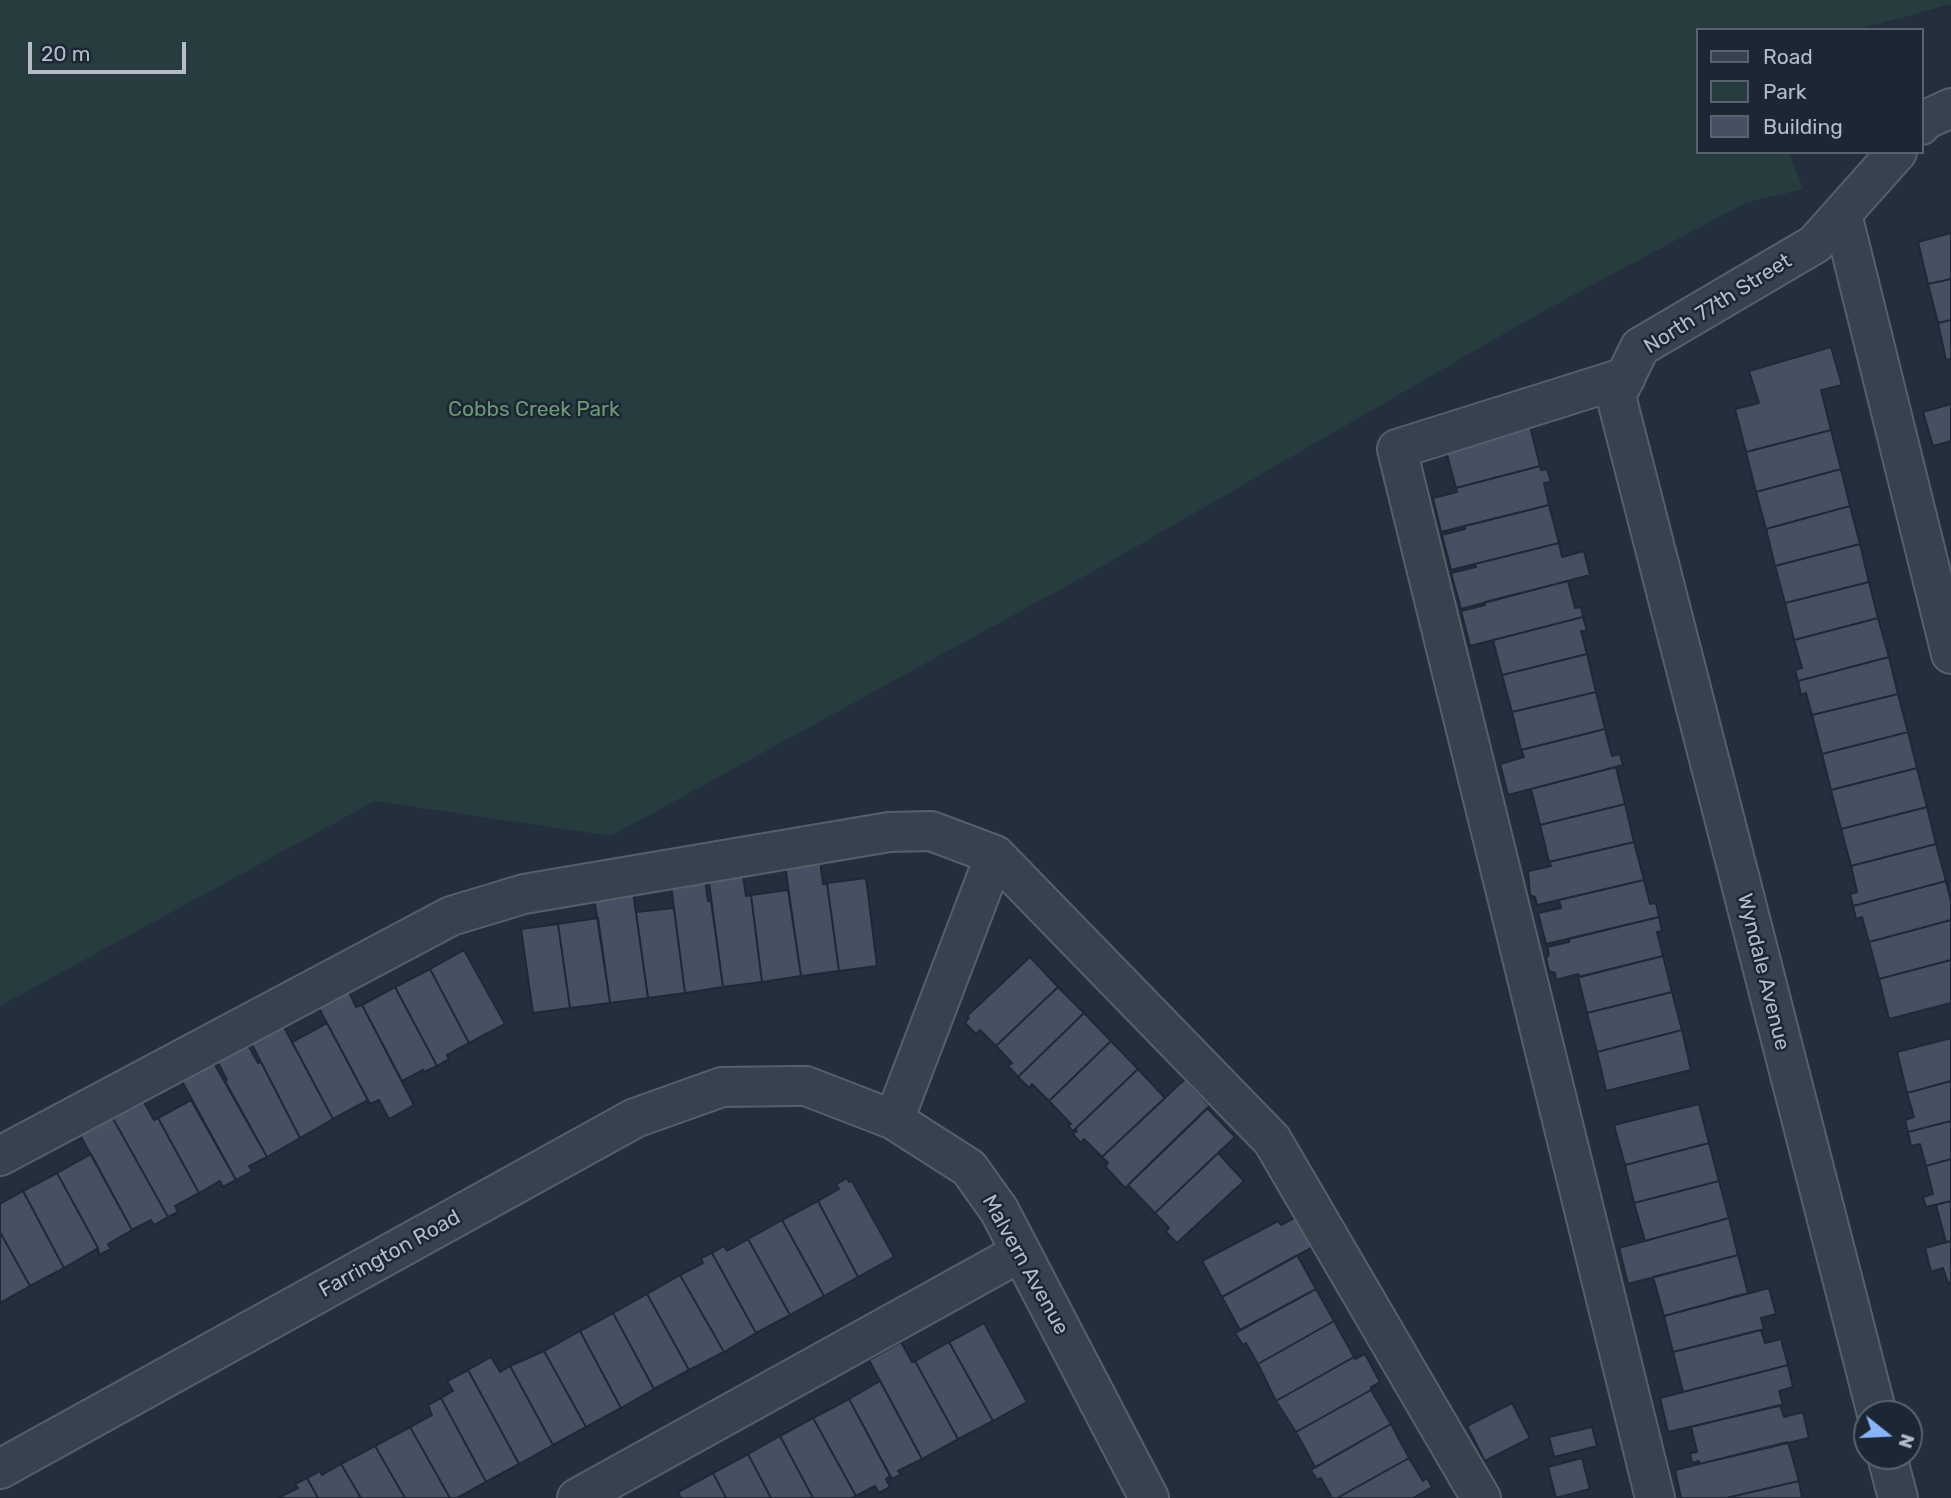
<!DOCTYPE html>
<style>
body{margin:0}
#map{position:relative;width:1951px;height:1498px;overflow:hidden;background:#242f3e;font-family:Rubik,sans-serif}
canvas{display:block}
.legend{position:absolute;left:1696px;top:28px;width:228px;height:126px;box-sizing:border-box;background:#1d2633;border:2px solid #59626f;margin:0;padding:9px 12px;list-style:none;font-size:21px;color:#b4bcc9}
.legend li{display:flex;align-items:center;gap:14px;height:35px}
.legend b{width:35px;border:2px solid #59626f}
.north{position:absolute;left:1853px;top:1400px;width:70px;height:70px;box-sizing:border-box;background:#1d2633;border:2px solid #59626f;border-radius:50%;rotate:108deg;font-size:19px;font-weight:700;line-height:28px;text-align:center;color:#b4bcc9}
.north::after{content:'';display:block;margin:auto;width:24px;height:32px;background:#8ab4f8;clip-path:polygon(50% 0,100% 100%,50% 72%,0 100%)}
.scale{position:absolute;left:28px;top:42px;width:158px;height:32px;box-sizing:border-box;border:4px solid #b4bcc9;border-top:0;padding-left:9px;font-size:21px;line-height:24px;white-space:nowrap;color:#b4bcc9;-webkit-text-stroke:5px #1d2633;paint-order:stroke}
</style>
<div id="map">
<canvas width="1951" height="1498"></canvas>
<ul class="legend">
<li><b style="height:9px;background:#38414e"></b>Road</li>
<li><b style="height:19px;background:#263c3f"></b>Park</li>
<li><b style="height:19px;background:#455162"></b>Building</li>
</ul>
<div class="north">N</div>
<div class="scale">20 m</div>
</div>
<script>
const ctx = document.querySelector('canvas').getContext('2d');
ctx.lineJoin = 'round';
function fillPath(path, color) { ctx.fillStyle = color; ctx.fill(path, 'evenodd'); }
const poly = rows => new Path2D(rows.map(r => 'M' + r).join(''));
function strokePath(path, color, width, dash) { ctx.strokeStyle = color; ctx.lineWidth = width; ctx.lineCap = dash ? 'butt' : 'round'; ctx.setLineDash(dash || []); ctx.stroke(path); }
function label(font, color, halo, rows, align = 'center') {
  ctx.font = font + ' Rubik,sans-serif'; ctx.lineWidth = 5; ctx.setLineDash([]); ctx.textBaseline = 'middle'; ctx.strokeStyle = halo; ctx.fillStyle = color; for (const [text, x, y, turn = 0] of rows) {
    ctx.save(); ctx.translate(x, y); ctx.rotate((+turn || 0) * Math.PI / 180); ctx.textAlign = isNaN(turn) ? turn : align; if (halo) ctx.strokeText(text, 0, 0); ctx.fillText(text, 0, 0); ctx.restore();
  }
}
const green = poly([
 [0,0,1951,0,1951,4,1856,30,1697,30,1697,152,1789,152,1803,189,1745,203,1540,313,1101,567,611,836,375,801,0,1006]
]);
const building = poly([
 [1951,233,1951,279,1928,284,1918,242,1951,233],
 [1951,279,1951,320,1938,323,1928,284,1951,279],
 [1951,320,1951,359,1946,360,1938,323,1951,320],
 [1831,347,1842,385,1821,390,1831,430,1746,452,1735,409,1759,403,1749,371,1831,347],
 [1951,404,1951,441,1933,446,1923,412,1951,404],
 [1529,422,1540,466,1456,488,1444,444,1529,422],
 [1831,430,1841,469,1756,492,1746,452,1831,430],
 [1540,466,1541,470,1547,469,1551,482,1544,483,1549,505,1441,532,1433,498,1457,492,1456,488,1540,466],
 [1841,469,1850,506,1766,529,1756,492,1841,469],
 [1549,505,1559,543,1451,570,1442,535,1465,529,1464,526,1549,505],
 [1850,506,1860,544,1775,566,1766,529,1850,506],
 [1559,543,1562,557,1584,551,1590,575,1461,609,1451,573,1476,567,1475,564,1559,543],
 [1860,544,1869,582,1785,603,1775,566,1860,544],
 [1568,581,1575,608,1581,607,1583,617,1470,646,1461,611,1485,605,1485,602,1568,581],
 [1869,582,1878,618,1794,640,1785,603,1869,582],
 [1583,617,1587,631,1581,631,1587,654,1502,675,1493,640,1583,617],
 [1878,618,1889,657,1798,681,1795,670,1802,668,1794,640,1878,618],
 [1587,654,1596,692,1512,712,1502,675,1587,654],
 [1889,657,1898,694,1812,715,1806,693,1801,695,1798,681,1889,657],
 [1596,692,1605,729,1521,750,1512,712,1596,692],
 [1898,694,1908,732,1822,754,1812,715,1898,694],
 [1605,729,1612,756,1620,754,1623,765,1508,795,1500,764,1524,757,1521,750,1605,729],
 [1908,732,1917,768,1831,790,1822,754,1908,732],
 [1616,767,1625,804,1540,825,1531,789,1616,767],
 [1917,768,1927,807,1841,829,1831,790,1917,768],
 [1625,804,1634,842,1549,862,1540,825,1625,804],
 [1927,807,1936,844,1851,866,1841,829,1927,807],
 [1634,842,1644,880,1537,905,1535,897,1530,895,1528,871,1551,866,1549,862,1634,842],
 [1936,844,1946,881,1853,906,1850,894,1857,892,1851,866,1936,844],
 [820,860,823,884,827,883,839,971,801,976,785,865,820,860],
 [742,870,746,896,751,895,762,982,723,987,708,875,742,870],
 [704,873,708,901,711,901,723,987,685,993,670,878,704,873],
 [866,878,877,966,839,971,827,883,866,878],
 [1644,880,1650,904,1656,903,1659,917,1546,944,1538,913,1561,908,1559,900,1644,880],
 [1946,881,1951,901,1951,920,1869,942,1862,917,1856,919,1853,906,1946,881],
 [788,890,801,976,762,982,751,895,788,890],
 [633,892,648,998,610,1003,594,897,633,892],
 [674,908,685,993,648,998,636,912,674,908],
 [1659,917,1662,931,1657,932,1663,956,1580,977,1578,974,1556,980,1555,973,1549,971,1546,959,1549,954,1547,947,1569,942,1569,939,1659,917],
 [598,918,610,1003,570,1008,558,924,598,918],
 [1951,920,1951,960,1879,979,1869,942,1951,920],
 [558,924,570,1008,533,1013,521,929,558,924],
 [464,950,505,1024,469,1043,430,969,464,950],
 [1663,956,1672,992,1587,1013,1578,977,1663,956],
 [1030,957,1058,987,996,1046,980,1030,976,1034,965,1023,969,1018,967,1016,1030,957],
 [1951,960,1951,1003,1889,1019,1879,979,1951,960],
 [430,969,469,1043,447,1055,449,1059,437,1066,395,987,430,969],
 [344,981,356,1007,362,1005,414,1105,389,1119,379,1100,370,1104,313,997,344,981],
 [395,987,437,1066,424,1072,423,1070,402,1081,362,1005,395,987],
 [1058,987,1084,1013,1018,1077,1008,1066,1012,1063,996,1046,1058,987],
 [1672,992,1682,1030,1597,1052,1587,1013,1672,992],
 [1084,1013,1111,1041,1049,1101,1032,1084,1029,1088,1018,1077,1084,1013],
 [278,1016,333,1119,300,1138,246,1033,278,1016],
 [327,1023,368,1100,333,1119,292,1042,327,1023],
 [1682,1030,1691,1070,1606,1091,1597,1052,1682,1030],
 [243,1036,258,1063,261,1062,300,1138,267,1157,225,1081,227,1080,213,1053,243,1036],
 [1951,1038,1951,1081,1907,1093,1897,1052,1951,1038],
 [1111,1041,1138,1069,1073,1131,1068,1126,1071,1124,1049,1101,1111,1041],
 [210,1056,267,1157,249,1166,252,1171,236,1180,178,1074,210,1056],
 [1138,1069,1165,1098,1102,1157,1084,1139,1081,1143,1073,1134,1077,1131,1075,1129,1138,1069],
 [1185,1079,1210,1106,1125,1188,1105,1166,1108,1163,1102,1157,1185,1079],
 [1951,1081,1951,1121,1908,1132,1905,1120,1914,1117,1907,1093,1951,1081],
 [141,1097,154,1120,158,1118,199,1193,175,1206,178,1212,168,1217,111,1115,141,1097],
 [191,1100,236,1180,223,1187,220,1181,199,1193,158,1118,191,1100],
 [1699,1104,1709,1143,1625,1165,1614,1125,1699,1104],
 [1207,1108,1235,1137,1155,1213,1128,1185,1207,1108],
 [111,1115,168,1217,154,1225,151,1220,132,1230,79,1133,111,1115],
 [1951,1121,1951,1159,1926,1166,1920,1144,1911,1146,1908,1132,1951,1121],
 [1709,1143,1719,1181,1634,1203,1625,1165,1709,1143],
 [1218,1153,1244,1181,1177,1243,1166,1232,1169,1228,1155,1213,1218,1153],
 [91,1154,132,1230,108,1244,111,1249,99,1255,98,1248,57,1173,91,1154],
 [1951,1159,1951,1201,1926,1207,1923,1197,1933,1194,1926,1166,1951,1159],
 [57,1173,98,1248,64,1268,23,1191,57,1173],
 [847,1178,849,1182,852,1181,894,1257,858,1277,818,1201,839,1189,836,1184,847,1178],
 [1719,1181,1729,1218,1645,1241,1634,1203,1719,1181],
 [23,1191,64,1268,30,1286,0,1232,0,1204,23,1191],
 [818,1201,858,1277,824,1296,782,1220,818,1201],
 [1951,1201,1951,1241,1946,1242,1936,1205,1951,1201],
 [1305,1212,1322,1242,1222,1297,1202,1261,1278,1221,1281,1225,1305,1212],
 [1729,1218,1738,1255,1628,1284,1619,1248,1729,1218],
 [782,1220,824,1296,790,1315,748,1239,782,1220],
 [0,1232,30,1286,0,1303,0,1232],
 [748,1239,790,1315,756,1333,712,1253,724,1246,727,1251,748,1239],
 [1951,1241,1951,1282,1948,1283,1943,1268,1931,1272,1925,1248,1951,1241],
 [712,1253,756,1333,724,1352,680,1275,703,1263,701,1258,712,1253],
 [1297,1255,1316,1289,1240,1330,1222,1297,1297,1255],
 [1738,1255,1748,1293,1664,1316,1653,1277,1738,1255],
 [680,1275,724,1352,689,1370,647,1294,680,1275],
 [1769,1288,1776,1314,1761,1318,1764,1329,1673,1352,1664,1316,1769,1288],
 [1316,1289,1334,1321,1258,1364,1246,1343,1243,1345,1235,1333,1316,1289],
 [647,1294,689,1370,654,1389,613,1313,647,1294],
 [613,1313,654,1389,621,1408,580,1331,613,1313],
 [1334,1321,1354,1357,1276,1401,1258,1364,1334,1321],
 [984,1323,1027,1402,993,1421,949,1342,984,1323],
 [1761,1330,1765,1343,1781,1339,1788,1365,1683,1392,1673,1352,1761,1330],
 [580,1331,621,1408,586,1427,544,1351,580,1331],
 [901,1342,912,1362,915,1361,958,1439,922,1459,869,1360,901,1342],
 [949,1342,993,1421,958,1439,915,1361,949,1342],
 [544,1351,586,1427,553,1445,510,1366,544,1351],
 [1365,1354,1380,1382,1371,1387,1371,1390,1296,1432,1276,1401,1354,1357,1355,1359,1365,1354],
 [491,1357,500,1372,510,1366,553,1445,519,1464,468,1370,491,1357],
 [1788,1365,1793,1387,1779,1391,1783,1405,1668,1432,1660,1398,1788,1365],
 [468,1370,519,1464,486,1482,441,1398,453,1391,447,1381,468,1370],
 [880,1381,922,1459,898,1471,901,1474,892,1479,849,1399,880,1381],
 [1371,1390,1391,1424,1315,1467,1296,1432,1371,1390],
 [441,1398,486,1482,457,1498,450,1498,410,1427,432,1415,428,1405,441,1398],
 [849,1399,890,1476,886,1479,890,1487,879,1493,875,1486,856,1496,813,1418,849,1399],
 [1512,1403,1530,1438,1485,1461,1467,1426,1512,1403],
 [1780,1405,1784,1417,1803,1412,1809,1438,1699,1464,1699,1461,1692,1463,1690,1453,1697,1452,1691,1427,1780,1405],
 [813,1418,856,1496,852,1498,813,1498,780,1436,813,1418],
 [1391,1424,1409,1458,1337,1498,1332,1498,1321,1478,1317,1480,1311,1470,1391,1424],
 [410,1427,450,1498,405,1498,375,1446,410,1427],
 [1592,1427,1597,1446,1554,1457,1549,1437,1592,1427],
 [780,1436,813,1498,771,1498,748,1454,780,1436],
 [1788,1442,1799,1481,1726,1498,1681,1498,1675,1470,1788,1442],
 [375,1446,405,1498,361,1498,341,1464,375,1446],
 [748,1454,771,1498,726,1498,713,1473,748,1454],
 [1409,1458,1423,1481,1427,1478,1432,1487,1413,1498,1337,1498,1409,1458],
 [1582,1458,1590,1489,1556,1498,1548,1467,1582,1458],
 [341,1464,361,1498,318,1498,307,1478,320,1471,322,1475,341,1464],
 [713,1473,726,1498,681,1498,678,1492,713,1473],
 [307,1478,318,1498,278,1498,298,1488,295,1484,307,1478],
 [1799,1481,1802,1498,1726,1498,1799,1481]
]);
const minor = poly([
 [1921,125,1925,120,1951,108],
 [1842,214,1951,654],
 [1626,377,1397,449,1655,1498],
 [894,1120,995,855,1272,1140,1481,1498],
 [0,1156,451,916,524,894,889,832,931,831,995,855],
 [1877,1414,1616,396,1640,347,1815,244,1897,152],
 [1887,1456,1898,1498],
 [0,1469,635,1118,722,1087,795,1086,806,1086,894,1120,969,1168,999,1210,1149,1498],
 [577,1498,1021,1252]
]);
const streetNames = [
 ["North 77th Street",1718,304,-32],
 ["Wyndale Avenue",1763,972,76],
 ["Farrington Road",390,1254,-29],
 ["Malvern Avenue",1025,1265,61]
];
const parkNames = [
 ["Cobbs Creek Park",534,410]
];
fillPath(green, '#263c3f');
fillPath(building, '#455162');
strokePath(building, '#1f2835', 2);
strokePath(minor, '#565f6c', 42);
strokePath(minor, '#38414e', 38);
label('21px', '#b4bcc9', '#1d2633', streetNames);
label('21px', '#6b9a76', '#1d2633', parkNames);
</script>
